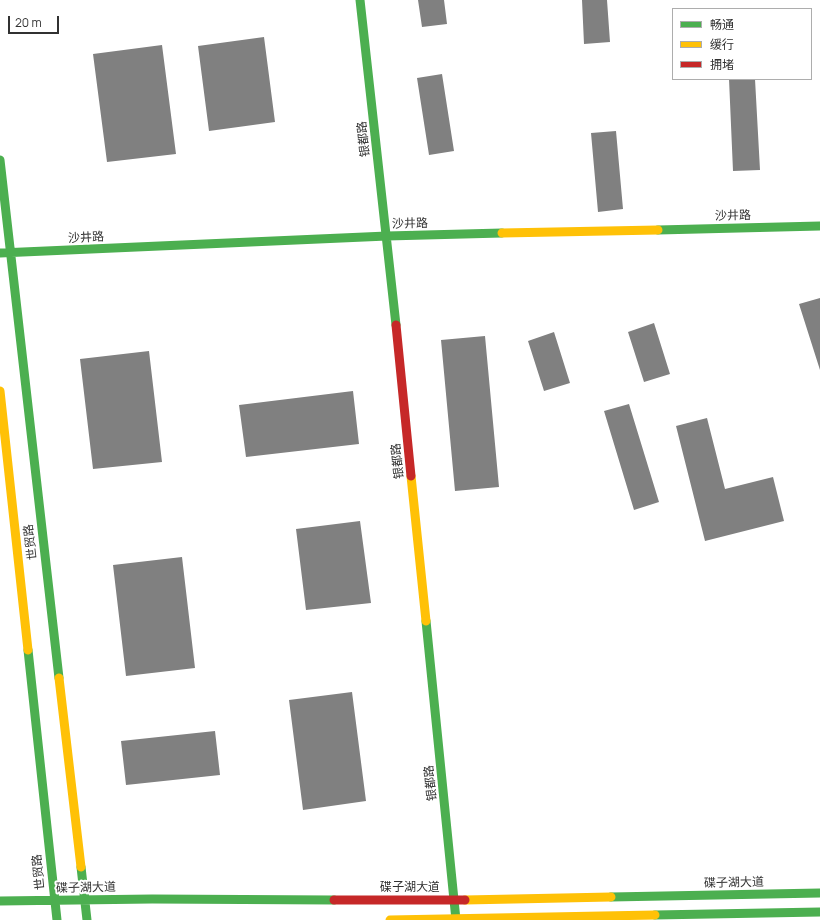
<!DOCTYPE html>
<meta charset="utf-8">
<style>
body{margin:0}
#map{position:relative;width:820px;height:920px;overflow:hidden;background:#fff;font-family:Manrope,"Noto Sans SC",sans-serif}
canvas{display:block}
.legend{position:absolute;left:672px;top:8px;width:140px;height:72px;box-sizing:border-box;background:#fff;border:1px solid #adadad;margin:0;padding:5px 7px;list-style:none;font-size:12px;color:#313131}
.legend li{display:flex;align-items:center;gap:8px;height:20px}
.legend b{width:20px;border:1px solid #adadad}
.scale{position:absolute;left:8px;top:16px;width:51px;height:18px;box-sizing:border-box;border:2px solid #313131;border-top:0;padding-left:5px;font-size:12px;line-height:14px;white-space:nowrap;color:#313131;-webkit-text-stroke:3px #fff;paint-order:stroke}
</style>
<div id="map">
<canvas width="820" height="920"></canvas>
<ul class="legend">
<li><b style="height:5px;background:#4caf50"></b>畅通</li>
<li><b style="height:5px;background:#ffc107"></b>缓行</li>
<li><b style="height:5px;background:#c62828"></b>拥堵</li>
</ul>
<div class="scale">20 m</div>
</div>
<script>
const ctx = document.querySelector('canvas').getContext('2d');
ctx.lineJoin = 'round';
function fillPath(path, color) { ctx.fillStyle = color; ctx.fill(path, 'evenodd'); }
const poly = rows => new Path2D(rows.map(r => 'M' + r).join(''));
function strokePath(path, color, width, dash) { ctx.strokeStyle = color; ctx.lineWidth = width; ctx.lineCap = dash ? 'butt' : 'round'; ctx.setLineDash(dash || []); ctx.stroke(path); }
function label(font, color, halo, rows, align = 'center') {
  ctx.font = font + ' Manrope,"Noto Sans SC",sans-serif'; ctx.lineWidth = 4; ctx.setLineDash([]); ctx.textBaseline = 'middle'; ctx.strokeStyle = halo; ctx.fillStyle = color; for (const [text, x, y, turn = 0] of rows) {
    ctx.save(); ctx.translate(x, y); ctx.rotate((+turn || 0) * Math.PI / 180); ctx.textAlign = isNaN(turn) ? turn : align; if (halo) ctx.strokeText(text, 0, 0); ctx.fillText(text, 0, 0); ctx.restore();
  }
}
const building = poly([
 [418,0,444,0,447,24,422,27],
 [582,0,607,0,610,42,584,44],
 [264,37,275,122,209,131,198,46],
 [162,45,176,154,107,162,93,54],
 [442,74,454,151,429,155,417,78],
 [729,79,755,79,760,170,733,171],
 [616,131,623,209,598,212,591,133],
 [820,298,820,370,799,304],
 [654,323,670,374,644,382,628,332],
 [554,332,570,383,544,391,528,341],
 [485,336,499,487,455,491,441,340],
 [149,351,162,462,93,469,80,359],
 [353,391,359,444,246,457,239,405],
 [629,404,659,502,634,510,604,411],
 [707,418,725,489,773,477,784,521,705,541,676,426],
 [360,521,371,603,306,610,296,529],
 [182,557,195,668,126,676,113,565],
 [352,692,366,801,303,810,289,700],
 [215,731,220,775,126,785,121,741]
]);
const fast = poly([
 [360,0,396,325],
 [0,160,59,678],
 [658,230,820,226],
 [0,253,387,236,502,233],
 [426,621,456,920],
 [28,650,57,920],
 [81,867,87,920],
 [611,897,820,893],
 [0,901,152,899,334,900],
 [655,915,820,912]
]);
const slow = poly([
 [502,233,658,230],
 [0,391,28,650],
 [411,476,426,621],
 [59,678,81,867],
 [465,900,611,897],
 [390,920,655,915]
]);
const jam = poly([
 [396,325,411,476],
 [334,900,465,900]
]);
const streetNames = [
 ["银都路",364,139,-96],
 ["沙井路",733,216,-1],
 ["沙井路",410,224,-1],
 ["沙井路",86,238,-3],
 ["银都路",398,461,-96],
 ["世贸路",31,542,-97],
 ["银都路",431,783,-96],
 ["世贸路",39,872,-96],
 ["碟子湖大道",734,883,-1],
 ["碟子湖大道",86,888,-1],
 ["碟子湖大道",410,888]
];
fillPath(building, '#808080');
strokePath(fast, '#4caf50', 9);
strokePath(slow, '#ffc107', 9);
strokePath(jam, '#c62828', 9);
label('12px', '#313131', '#fff', streetNames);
</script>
